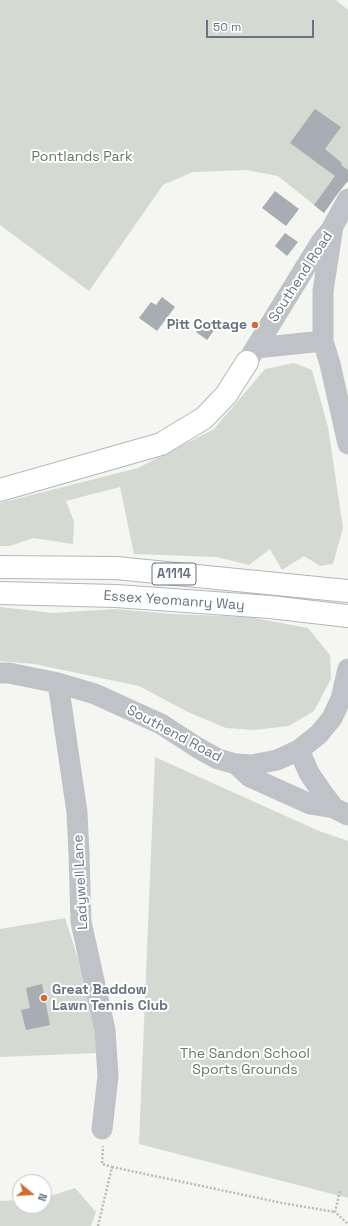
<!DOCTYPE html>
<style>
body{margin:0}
#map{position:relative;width:348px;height:1226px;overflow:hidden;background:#f5f5f2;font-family:"Space Grotesk",sans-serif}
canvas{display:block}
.north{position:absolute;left:12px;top:1174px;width:40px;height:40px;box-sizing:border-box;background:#fff;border:1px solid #c2c7cd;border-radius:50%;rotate:108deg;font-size:11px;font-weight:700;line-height:16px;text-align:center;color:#677381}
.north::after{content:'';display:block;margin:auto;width:14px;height:18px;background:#d36934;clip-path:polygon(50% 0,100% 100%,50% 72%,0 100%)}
.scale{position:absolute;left:206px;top:20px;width:108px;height:18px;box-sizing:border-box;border:2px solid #677381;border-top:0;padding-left:5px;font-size:12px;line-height:14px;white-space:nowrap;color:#677381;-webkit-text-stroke:3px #fff;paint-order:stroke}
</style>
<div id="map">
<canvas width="348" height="1226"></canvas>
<div class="north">N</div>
<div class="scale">50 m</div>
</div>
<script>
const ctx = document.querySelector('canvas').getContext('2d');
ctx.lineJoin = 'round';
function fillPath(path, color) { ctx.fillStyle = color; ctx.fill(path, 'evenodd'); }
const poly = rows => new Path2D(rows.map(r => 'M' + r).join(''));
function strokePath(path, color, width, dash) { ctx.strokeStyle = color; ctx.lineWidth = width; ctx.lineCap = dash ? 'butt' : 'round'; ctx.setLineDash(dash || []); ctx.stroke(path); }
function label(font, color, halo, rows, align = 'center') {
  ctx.font = font + ' "Space Grotesk",sans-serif'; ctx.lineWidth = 4; ctx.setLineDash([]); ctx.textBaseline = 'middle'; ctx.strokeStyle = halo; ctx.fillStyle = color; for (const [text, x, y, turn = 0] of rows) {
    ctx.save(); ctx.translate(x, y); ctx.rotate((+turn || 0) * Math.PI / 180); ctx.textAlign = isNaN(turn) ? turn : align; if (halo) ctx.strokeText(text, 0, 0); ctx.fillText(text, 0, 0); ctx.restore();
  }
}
const green = poly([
 [0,0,336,0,348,10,348,180,324,213,278,176,246,170,193,172,163,185,89,291,0,225],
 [294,363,312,370,328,427,343,528,333,564,320,566,304,556,282,570,270,549,249,565,217,557,134,554,120,487,66,501,74,522,73,544,33,538,10,546,0,546,0,503,138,468,214,429,265,369],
 [0,607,53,613,115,609,172,614,249,617,308,628,330,655,331,679,314,711,289,726,254,730,226,728,188,712,139,686,34,664,0,661],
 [155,757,319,831,348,841,348,1198,139,1144],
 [65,918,84,977,93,1019,98,1053,0,1057,0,929],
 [75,1188,96,1212,91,1226,0,1226,0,1201,20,1200,20,1206,44,1206,44,1198]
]);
const building = poly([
 [315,109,341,127,325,149,342,163,341,165,348,170,348,181,338,193,324,213,314,205,335,176,290,143],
 [275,191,299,209,286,226,262,208],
 [285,233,298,242,287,256,275,246],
 [162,297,175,307,157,331,139,318,151,302,156,305],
 [204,321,215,329,207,340,196,332],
 [42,984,50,1025,26,1030,21,1010,30,1008,26,988]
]);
const path = poly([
 [112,1167,282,1203,335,1212],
 [340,1191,335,1212,348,1224],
 [98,1226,112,1167,102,1164,103,1146]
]);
const minor = poly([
 [348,199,333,226,323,291,323,341,330,364,348,444],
 [256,348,323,341],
 [247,362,321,242,331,230],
 [0,673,9,673,58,683,95,694,161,724,198,748,218,759,236,764,252,765,277,760,299,750,319,734,332,718,341,699,348,669],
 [58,683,77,812,79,854,81,922,105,1030,108,1076,102,1129],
 [299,750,309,773,322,792,334,808,348,815],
 [236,764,250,777,310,804,334,808]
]);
const major = poly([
 [0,490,161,444,204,418,226,395,247,362],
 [0,567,116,568,348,591],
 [0,593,116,596,270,607,348,616]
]);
const markers = [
 [255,325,4,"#d36934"],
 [44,998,4,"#d36934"]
];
const shields = [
 [174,574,44]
];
const shieldNames = [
 ["A1114",174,574]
];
const parkNames = [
 ["Pontlands Park",82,157],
 ["The Sandon School",245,1054],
 ["Sports Grounds",245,1070]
];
const streetNames = [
 ["Southend Road",301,277,-57],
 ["Essex Yeomanry Way",174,601,4],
 ["Southend Road",174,734,28],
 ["Ladywell Lane",81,882,-93]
];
const poiNames = [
 ["Pitt Cottage",247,325],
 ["Great Baddow",52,990,"left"],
 ["Lawn Tennis Club",52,1006,"left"]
];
fillPath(green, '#d4dad2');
fillPath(building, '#a7adb3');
strokePath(major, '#b3b6ba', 24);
strokePath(path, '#b9bbbe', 2.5, [2, 2]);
strokePath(minor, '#bfc2c6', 21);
strokePath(major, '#fff', 22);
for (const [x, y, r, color] of markers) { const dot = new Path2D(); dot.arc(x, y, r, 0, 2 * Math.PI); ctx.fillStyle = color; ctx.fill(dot); strokePath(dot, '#fff', 1.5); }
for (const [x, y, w] of shields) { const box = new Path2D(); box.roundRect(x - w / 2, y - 11, w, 22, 3); ctx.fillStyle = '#fff'; ctx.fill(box); strokePath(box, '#677381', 1); }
label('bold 13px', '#677381', null, shieldNames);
label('14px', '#677865', '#fff', parkNames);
label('14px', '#677381', '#fff', streetNames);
label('bold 14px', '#677381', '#fff', poiNames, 'right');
</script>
